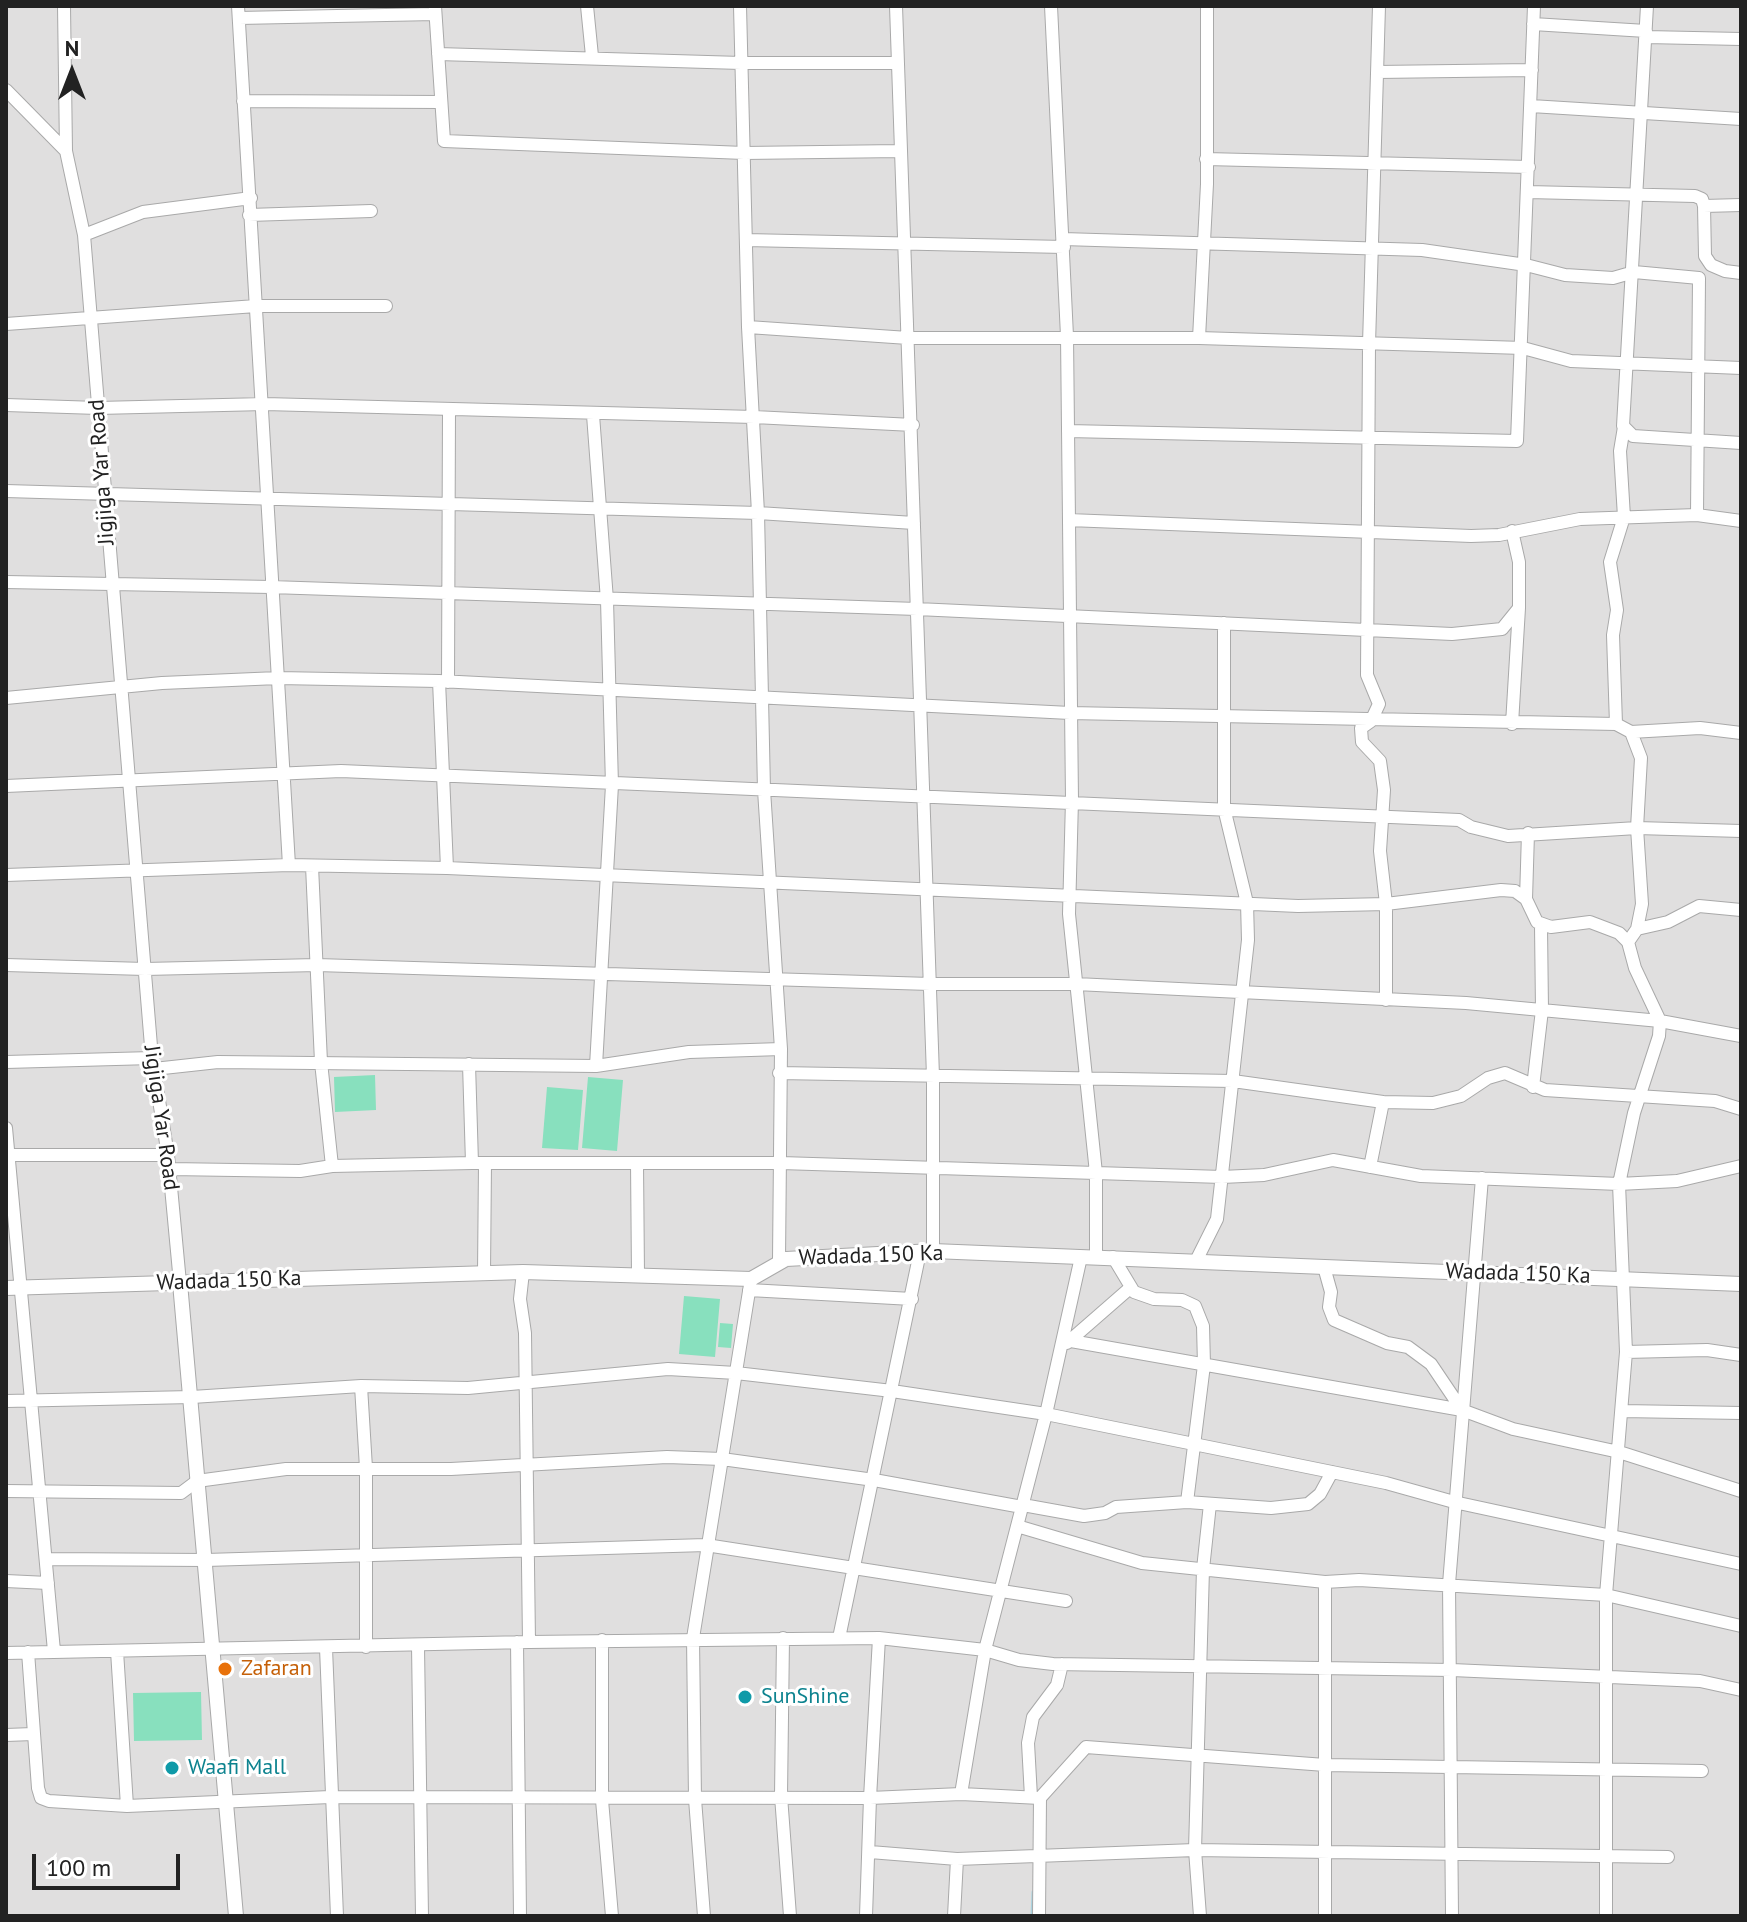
<!DOCTYPE html>
<style>
body{margin:0}
#map{position:relative;width:1747px;height:1922px;overflow:hidden;background:#f2efe9;font-family:"PT Sans",sans-serif}
canvas{display:block}
.frame{position:absolute;inset:0;border:8px solid #222;pointer-events:none}
.north{position:absolute;left:32px;top:32px;width:80px;height:80px;-webkit-text-stroke:6px #fff;paint-order:stroke;rotate:0deg;font-size:22px;font-weight:700;line-height:32px;text-align:center;color:#222}
.north::after{content:'';display:block;margin:auto;width:28px;height:36px;background:#222;clip-path:polygon(50% 0,100% 100%,50% 72%,0 100%)}
.scale{position:absolute;left:32px;top:1854px;width:148px;height:36px;box-sizing:border-box;border:4px solid #222;border-top:0;padding-left:10px;font-size:24px;line-height:28px;white-space:nowrap;color:#222;-webkit-text-stroke:6px #fff;paint-order:stroke}
</style>
<div id="map">
<canvas width="1747" height="1922"></canvas>
<div class="frame"></div>
<div class="north">N</div>
<div class="scale">100 m</div>
</div>
<script>
const ctx = document.querySelector('canvas').getContext('2d');
ctx.lineJoin = 'round';
function fillPath(path, color) { ctx.fillStyle = color; ctx.fill(path, 'evenodd'); }
const poly = rows => new Path2D(rows.map(r => 'M' + r).join(''));
function strokePath(path, color, width, dash) { ctx.strokeStyle = color; ctx.lineWidth = width; ctx.lineCap = dash ? 'butt' : 'round'; ctx.setLineDash(dash || []); ctx.stroke(path); }
function label(font, color, halo, rows, align = 'center') {
  ctx.font = font + ' "PT Sans",sans-serif'; ctx.lineWidth = 6; ctx.setLineDash([]); ctx.textBaseline = 'middle'; ctx.strokeStyle = halo; ctx.fillStyle = color; for (const [text, x, y, turn = 0] of rows) {
    ctx.save(); ctx.translate(x, y); ctx.rotate((+turn || 0) * Math.PI / 180); ctx.textAlign = isNaN(turn) ? turn : align; if (halo) ctx.strokeText(text, 0, 0); ctx.fillText(text, 0, 0); ctx.restore();
  }
}
const residential = poly([
 [6,6,1741,6,1741,1916,6,1916]
]);
const pitch = poly([
 [375,1075,376,1110,335,1112,334,1077],
 [588,1077,623,1080,617,1151,582,1148],
 [547,1087,583,1090,578,1150,542,1148],
 [684,1296,720,1299,715,1357,679,1354],
 [720,1323,733,1324,731,1348,718,1347],
 [201,1692,202,1740,134,1741,133,1693]
]);
const stream = poly([
 [1032,1916,1033,1892]
]);
const minor = poly([
 [64,6,66,151],
 [238,6,289,865],
 [435,6,444,141,744,153,900,151],
 [587,6,592,56],
 [740,6,748,327,758,513,764,790,781,1049,779,1260],
 [896,6,933,1076,933,1251],
 [1051,6,1067,336,1072,800,1069,914,1096,1173,1096,1257],
 [1379,6,1369,344,1367,675,1379,704,1371,721,1361,728,1362,742,1380,761,1384,790,1380,851,1386,904,1386,1000],
 [1647,6,1623,426,1633,436,1741,443],
 [239,18,435,14],
 [1533,24,1646,31],
 [1646,37,1741,39],
 [438,54,741,63,897,63],
 [1377,72,1532,70],
 [6,90,66,151,84,235,152,1058,168,1155,180,1283],
 [243,101,441,102],
 [1531,106,1741,119],
 [1206,159,1529,167],
 [1528,192,1695,196,1702,199,1704,206,1705,256,1711,265,1725,271,1741,273],
 [1704,206,1741,205],
 [249,215,371,211],
 [84,235,143,212,251,198],
 [1063,239,1422,250,1526,265,1565,275,1613,278,1634,272,1699,278,1697,515],
 [746,240,1064,247],
 [6,324,256,306,386,306],
 [748,327,908,338,1199,338,1523,348,1571,361,1741,368],
 [1199,338,1207,184,1207,6],
 [6,405,98,408,265,404,754,417,913,425],
 [593,415,607,600,612,785,596,1066],
 [1068,431,1517,441,1534,6],
 [6,491,758,513,914,523],
 [1069,520,1471,536,1499,535,1580,519,1697,515,1741,521],
 [1512,531,1519,562,1519,608,1512,724],
 [6,582,271,587,917,609,1452,634,1502,629,1519,608],
 [439,681,447,868],
 [448,682,449,410],
 [6,698,162,683,278,678,439,681,1070,713,1616,724,1631,732,1641,758,1637,828,1642,904,1637,929,1628,942],
 [1616,724,1613,635,1617,610,1610,562,1624,517,1620,451,1624,427],
 [1631,732,1700,728,1741,733],
 [6,786,341,771,1459,820,1471,827,1508,836,1637,828,1741,831],
 [1528,833,1526,899,1537,922,1551,927,1590,922,1619,933,1628,942,1635,968,1660,1021,1659,1036,1634,1113,1619,1184,1626,1352,1606,1595,1606,1916],
 [312,866,321,1062,332,1166],
 [6,875,289,865,447,868,1298,906,1386,904,1501,890,1515,891,1526,899],
 [1637,929,1668,922,1699,906,1741,910],
 [6,965,145,969,317,965,930,984,1076,984,1466,1003,1660,1021,1741,1036],
 [6,1062,152,1058],
 [469,1064,472,1163],
 [154,1069,218,1062,596,1066,689,1052,781,1049],
 [779,1073,1233,1081,1383,1102,1433,1103,1461,1096,1488,1078,1505,1073,1545,1090,1715,1101,1741,1109],
 [1533,1087,1542,1010,1541,926],
 [6,1128,54,1651],
 [6,1155,168,1155],
 [637,1163,638,1275],
 [1370,1167,1383,1102],
 [170,1169,300,1171,332,1166,472,1163,781,1163,1222,1177,1264,1175,1333,1160,1421,1176,1619,1184,1677,1181,1741,1166],
 [1113,1257,1134,1292,1154,1299,1182,1300,1195,1306,1203,1326,1204,1365,1187,1502,1271,1508,1308,1504,1320,1494,1332,1472],
 [1196,1261,1217,1219,1248,940,1247,903,1224,808,1224,623],
 [1324,1267,1331,1292,1329,1307,1334,1320,1387,1343,1408,1347,1431,1364,1462,1410],
 [523,1272,520,1299,525,1333,529,1642,879,1638,985,1650,1019,1660,1053,1664,1452,1670,1700,1681,1741,1690],
 [484,1273,485,1163],
 [749,1290,912,1299],
 [1071,1341,1462,1410,1513,1429,1619,1452,1741,1491],
 [1067,1343,1130,1288],
 [1626,1352,1707,1350,1741,1355],
 [361,1386,366,1468,366,1647],
 [6,1401,192,1397,361,1386,468,1388,668,1369,736,1373,892,1391,1046,1414,1386,1483,1454,1502,1741,1564],
 [1622,1411,1741,1413],
 [6,1491,181,1493,197,1481,286,1469,451,1469,667,1457,722,1459,874,1480,1022,1507],
 [1210,1504,1203,1569,1195,1850,1668,1857],
 [1023,1505,1084,1516,1105,1513,1116,1507,1187,1502],
 [1017,1526,1142,1563,1325,1582,1359,1580,1606,1595,1741,1626],
 [46,1559,206,1560,706,1545,1066,1601],
 [6,1581,48,1583],
 [783,1638,781,1796,790,1916],
 [839,1638,920,1252],
 [879,1638,870,1798,961,1794,985,1650,1046,1414,1081,1257],
 [602,1640,602,1800,612,1916],
 [517,1642,520,1916],
 [418,1646,422,1916],
 [326,1648,337,1916],
 [117,1651,127,1806],
 [28,1652,38,1788,41,1798,49,1801,127,1806,330,1797,870,1798,866,1916],
 [6,1653,529,1642],
 [6,1735,33,1734],
 [961,1794,1040,1798,1086,1747,1325,1765,1702,1771],
 [1031,1797,1028,1743,1033,1717,1057,1685,1062,1664],
 [870,1852,957,1859,954,1916],
 [957,1859,1195,1850,1200,1916],
 [704,1916,695,1799,693,1638,751,1279],
 [1039,1916,1040,1798],
 [1325,1916,1325,1582],
 [1452,1916,1449,1584,1482,1178]
]);
const tertiary = poly([
 [180,1283,236,1916],
 [6,1288,523,1272,751,1279,786,1259,933,1251,1741,1284]
]);
const markers = [
 [225,1669,8,"#e8710a"],
 [745,1697,8,"#0f9aa8"],
 [172,1768,8,"#0f9aa8"]
];
const streetNames = [
 ["Jigjiga Yar Road",102,472,-94],
 ["Jigjiga Yar Road",161,1118,82],
 ["Wadada 150 Ka",871,1256,-2],
 ["Wadada 150 Ka",1518,1274,2],
 ["Wadada 150 Ka",229,1281,-2]
];
const foodNames = [
 ["Zafaran",241,1669]
];
const cultureNames = [
 ["SunShine",761,1697],
 ["Waafi Mall",188,1768]
];
fillPath(residential, '#e0dfdf');
fillPath(pitch, '#88e0be');
strokePath(stream, '#aad3df', 3);
strokePath(minor, '#a9a9a9', 14);
strokePath(tertiary, '#a9a9a9', 16);
strokePath(minor, '#fff', 12);
strokePath(tertiary, '#fff', 14);
for (const [x, y, r, color] of markers) { const dot = new Path2D(); dot.arc(x, y, r, 0, 2 * Math.PI); ctx.fillStyle = color; ctx.fill(dot); strokePath(dot, '#fff', 3); }
label('22px', '#222', '#fff', streetNames);
label('22px', '#c56008', '#fff', foodNames, 'left');
label('22px', '#0d838f', '#fff', cultureNames, 'left');
</script>
